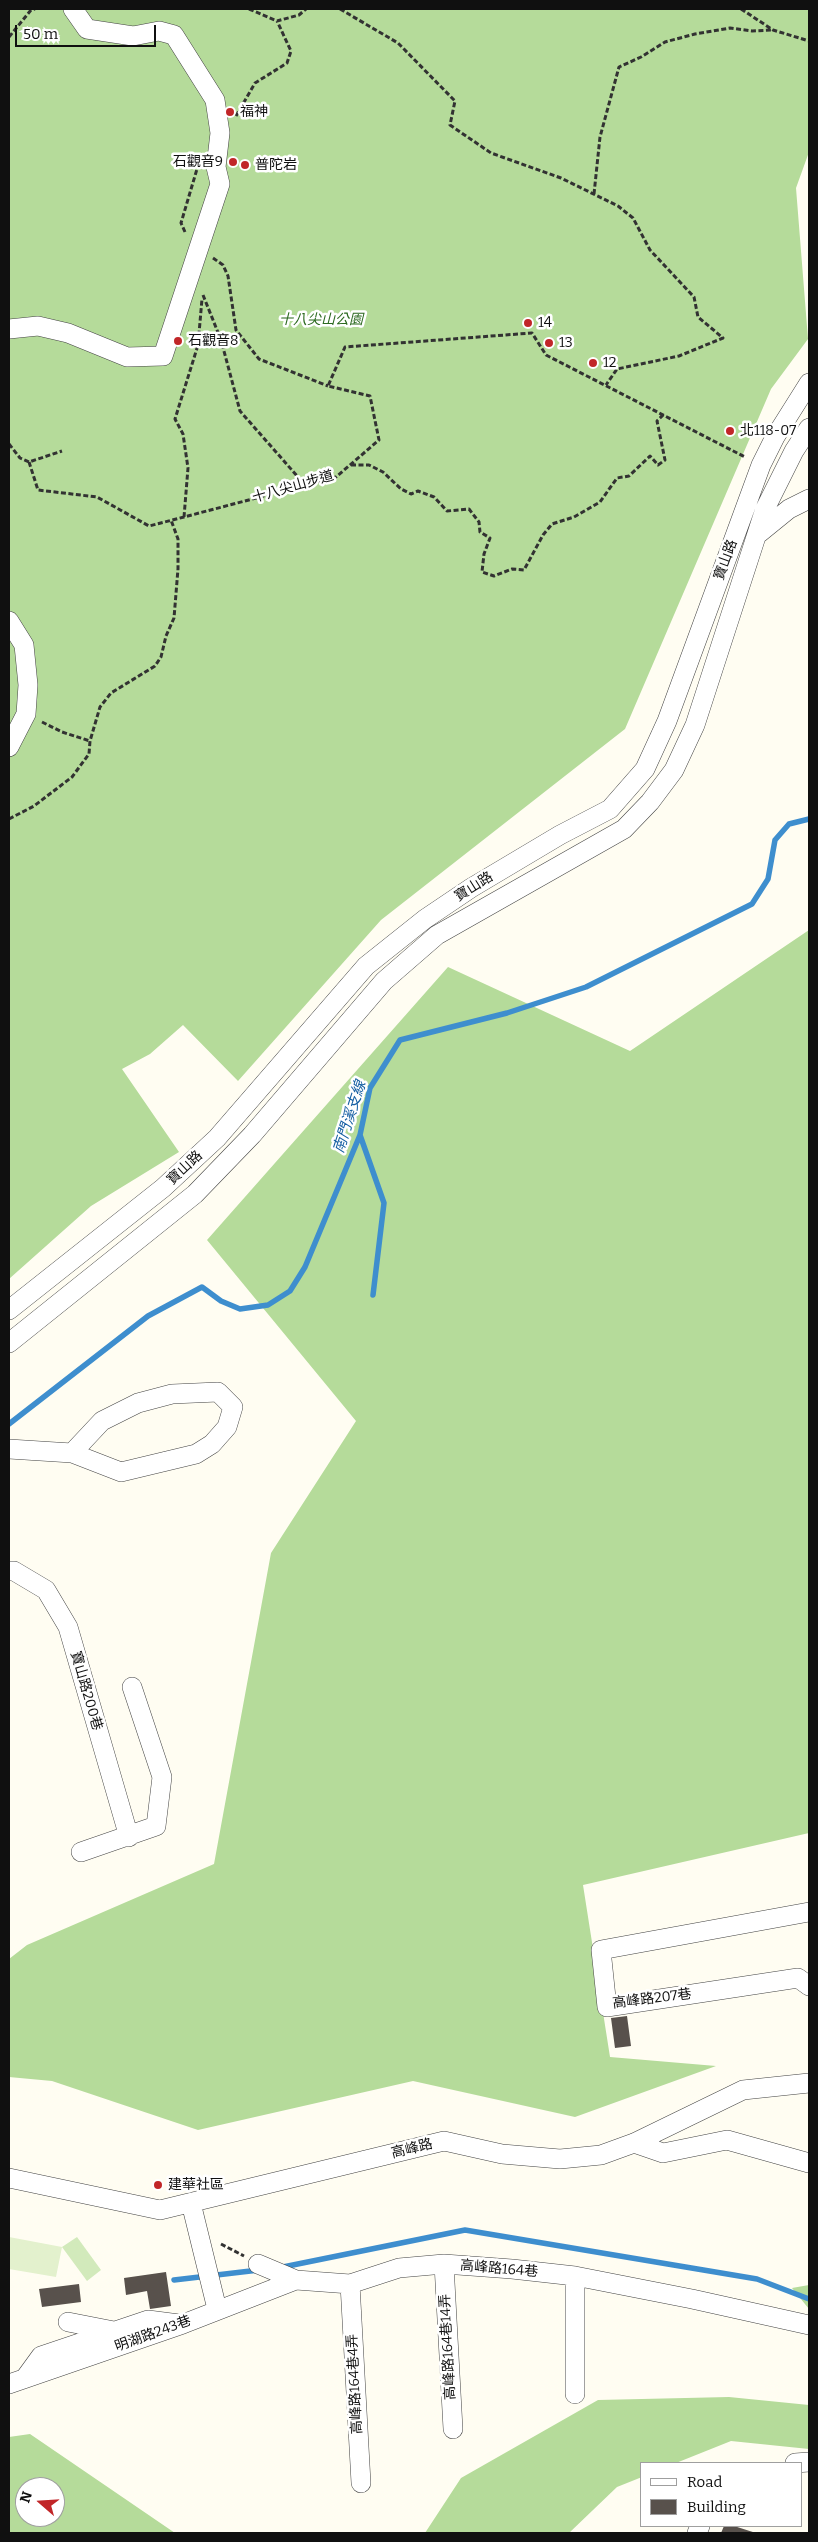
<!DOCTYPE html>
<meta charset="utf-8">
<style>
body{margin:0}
#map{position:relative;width:818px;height:2542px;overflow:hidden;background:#fffdf2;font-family:Bitter,serif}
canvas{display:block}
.frame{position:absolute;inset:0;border:10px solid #101010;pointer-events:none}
.legend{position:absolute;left:640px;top:2462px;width:162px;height:65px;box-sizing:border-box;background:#fff;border:1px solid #9f9f9f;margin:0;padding:6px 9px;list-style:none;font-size:15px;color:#101010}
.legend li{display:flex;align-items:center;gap:10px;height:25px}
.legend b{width:25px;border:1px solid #9f9f9f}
.north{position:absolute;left:15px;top:2477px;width:50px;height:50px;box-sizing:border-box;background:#fff;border:1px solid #9f9f9f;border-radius:50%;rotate:289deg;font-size:14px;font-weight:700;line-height:20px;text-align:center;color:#101010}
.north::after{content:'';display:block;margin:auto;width:18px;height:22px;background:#c12628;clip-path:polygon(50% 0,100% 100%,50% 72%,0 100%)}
.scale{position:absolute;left:15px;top:25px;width:141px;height:22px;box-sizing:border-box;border:2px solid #101010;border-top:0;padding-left:6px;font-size:15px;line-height:18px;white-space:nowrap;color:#101010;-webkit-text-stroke:4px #fff;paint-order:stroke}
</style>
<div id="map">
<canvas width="818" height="2542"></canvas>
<div class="frame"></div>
<ul class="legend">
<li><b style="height:6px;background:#fff"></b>Road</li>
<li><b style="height:14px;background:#58514c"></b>Building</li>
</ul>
<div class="north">N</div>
<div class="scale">50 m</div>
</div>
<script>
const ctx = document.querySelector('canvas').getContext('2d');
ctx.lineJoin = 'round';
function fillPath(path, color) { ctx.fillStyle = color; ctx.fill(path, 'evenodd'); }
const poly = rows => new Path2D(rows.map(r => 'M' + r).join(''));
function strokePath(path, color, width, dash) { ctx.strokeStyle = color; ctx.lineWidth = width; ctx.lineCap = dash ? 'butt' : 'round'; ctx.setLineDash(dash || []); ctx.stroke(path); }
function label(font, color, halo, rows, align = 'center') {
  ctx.font = font + ' Bitter,"Noto Sans TC",serif'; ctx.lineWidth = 5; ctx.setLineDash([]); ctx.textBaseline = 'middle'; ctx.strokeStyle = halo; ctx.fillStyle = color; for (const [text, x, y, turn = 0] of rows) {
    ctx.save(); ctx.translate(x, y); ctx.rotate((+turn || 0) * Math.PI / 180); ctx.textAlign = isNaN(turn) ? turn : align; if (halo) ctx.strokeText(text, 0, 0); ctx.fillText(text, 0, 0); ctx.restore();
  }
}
const green = poly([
 [77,2237,101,2270,87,2281,62,2247]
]);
const forest = poly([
 [9,9,809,9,809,152,796,188,808,339,771,389,625,729,381,920,238,1081,183,1025,150,1054,122,1069,179,1152,91,1206,9,1279],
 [809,930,809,1833,583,1885,610,2057,716,2066,575,2117,413,2081,198,2130,52,2081,9,2077,9,1959,27,1945,214,1864,271,1553,356,1421,207,1240,448,967,630,1051],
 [809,2285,809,2309,792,2288],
 [729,2397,809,2405,809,2449,731,2441,676,2463,642,2463,642,2477,617,2487,569,2533,425,2533,461,2478,598,2400],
 [30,2434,175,2533,9,2533,9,2437],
 [25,2487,55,2487,55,2517,25,2517]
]);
const pitch = poly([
 [9,2237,62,2247,56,2277,9,2269]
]);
const stream = poly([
 [360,1135,384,1203,373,1295],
 [9,1424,148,1316,202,1287,221,1301,240,1309,268,1305,290,1291,305,1267,360,1135,370,1088,400,1040,507,1013,586,987,752,904,768,879,775,840,789,824,809,819],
 [283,2267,465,2230,757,2279,809,2299],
 [174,2280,259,2270]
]);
const building = poly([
 [627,2016,631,2046,615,2048,611,2018],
 [166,2272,171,2306,150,2309,147,2291,126,2295,124,2278],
 [79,2284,81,2302,42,2307,39,2289],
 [724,2526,734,2526,756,2533,721,2533]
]);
const path = poly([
 [249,9,277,21,299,15,306,9],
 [340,9,398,43,455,101,450,125,491,153,561,178,618,206,633,218,650,250,694,297,698,317,723,338,679,356,617,369,606,385],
 [741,9,773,30,809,41],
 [9,37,31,10,35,9],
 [236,116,255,83,287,63,291,51,277,21],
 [594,194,600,137,619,67,641,57,665,42,695,34,730,28,752,31,773,30],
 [185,232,181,223,197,169],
 [213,258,223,265,228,276,236,330,259,359,328,386],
 [203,295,221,340,240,411,305,485],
 [9,444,20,458,29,462,62,451],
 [29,462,38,490,97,497,149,526,184,517,336,477,379,440,370,396,328,386,345,347,532,333,546,355,745,457],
 [351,465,369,465,383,472,401,489,411,494,418,491,434,497,447,511,469,509,479,522,480,532,490,538,484,554,482,572,494,576,512,569,524,570,543,535,552,524,574,517,600,502,617,478,629,476,650,456,658,465,665,460,657,421,664,414],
 [184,517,188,468,183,434,175,419,198,345,202,299],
 [42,722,62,732,90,741],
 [9,819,34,806,72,777,89,754,90,741,100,707,111,693,155,666,161,657,166,636,174,618,178,569,178,539,171,520],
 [221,2244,244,2256]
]);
const minor = poly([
 [9,329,38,326,68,333,127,357,163,356,220,184,216,167,220,133,215,100,174,35,159,31,133,36,87,29,73,9],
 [757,535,789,509,809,499],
 [9,621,24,645,28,685,26,714,9,747],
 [9,1310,163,1188,217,1138,366,966,425,919,471,888,560,835,610,809,645,769,667,721,761,465,775,437,809,383],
 [9,1343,195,1194,252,1135,384,981,437,935,624,829,650,802,674,770,695,725,765,509,794,451,809,428],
 [9,1449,72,1453,121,1472,196,1454,212,1444,227,1427,233,1407,218,1392,172,1394,138,1403,102,1421,72,1453],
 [9,1571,14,1571,46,1590,68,1627,129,1837],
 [81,1852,156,1826,162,1777,132,1687],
 [809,1912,601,1950,607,2007,798,1978,809,1986],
 [634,2143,663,2153,727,2140,809,2163],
 [9,2178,160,2210,444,2141,502,2154,560,2159,601,2155,634,2143,743,2090,809,2083],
 [191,2203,217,2309],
 [258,2264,296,2280,350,2284,399,2268,444,2264,512,2269,575,2276,692,2299,809,2325],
 [444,2264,453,2429],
 [575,2276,575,2394],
 [350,2284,361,2483],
 [68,2322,114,2331],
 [25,2378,41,2356,148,2320,179,2324],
 [9,2384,183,2324,296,2280],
 [795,2463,809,2462],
 [697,2533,700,2526]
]);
const markers = [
 [230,112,5,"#c12628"],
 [233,162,5,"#c12628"],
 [245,165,5,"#c12628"],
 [528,323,5,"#c12628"],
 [178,341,5,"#c12628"],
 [549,343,5,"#c12628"],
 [593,363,5,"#c12628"],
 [730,431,5,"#c12628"],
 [158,2185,5,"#c12628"]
];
const poiNames = [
 ["福神",240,112],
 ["石觀音9",223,162,"right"],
 ["普陀岩",255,165],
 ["14",538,323],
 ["石觀音8",188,341],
 ["13",559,343],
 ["12",603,363],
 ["北118-07",740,431],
 ["建華社區",168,2185]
];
const parkNames = [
 ["十八尖山公園",321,320]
];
const streetNames = [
 ["十八尖山步道",293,487,-16],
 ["寶山路",726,560,-70],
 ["寶山路",474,887,-32],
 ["寶山路",185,1168,-43],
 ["寶山路200巷",86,1691,74],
 ["高峰路207巷",652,1999,-7],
 ["高峰路",412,2149,-14],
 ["高峰路164巷",499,2269,5],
 ["明湖路243巷",153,2334,-20],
 ["高峰路164巷14弄",448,2347,-93],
 ["高峰路164巷4弄",355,2384,-93]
];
const waterNames = [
 ["南門溪支線",350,1117,-72]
];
fillPath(green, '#d2eabb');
fillPath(forest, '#b5db9a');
fillPath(pitch, '#e3f1cd');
strokePath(stream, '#3e8ece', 5.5);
fillPath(building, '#58514c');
strokePath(minor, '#434343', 20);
strokePath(path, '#323232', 3, [5, 2.5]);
strokePath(minor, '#fff', 19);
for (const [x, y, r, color] of markers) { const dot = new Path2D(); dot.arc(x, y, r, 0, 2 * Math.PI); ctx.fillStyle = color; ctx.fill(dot); strokePath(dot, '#fff', 2); }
label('14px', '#101010', '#fff', poiNames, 'left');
label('italic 14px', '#2b691f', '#fff', parkNames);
label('14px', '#101010', '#fff', streetNames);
label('italic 15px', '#1760a3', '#fff', waterNames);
</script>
